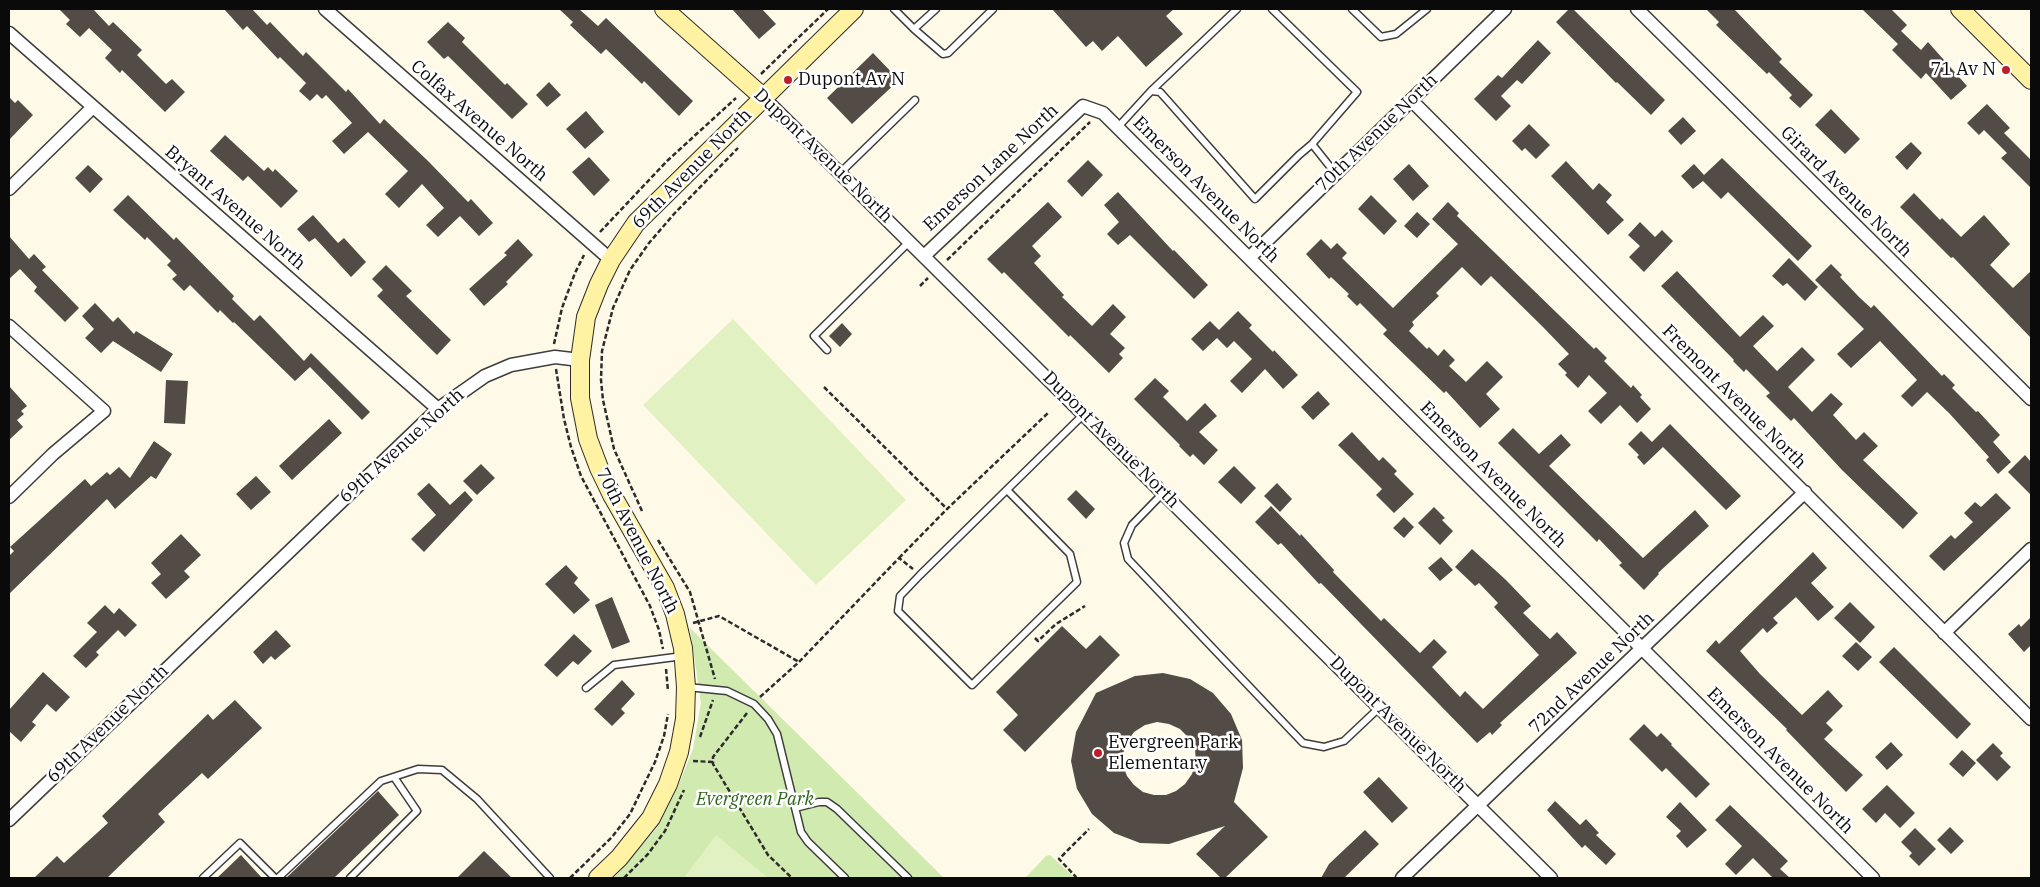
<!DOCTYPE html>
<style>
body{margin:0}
#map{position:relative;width:2040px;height:887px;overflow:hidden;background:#fffae7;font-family:"IBM Plex Serif",serif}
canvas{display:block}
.frame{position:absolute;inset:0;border:10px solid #0a0a0a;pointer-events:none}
</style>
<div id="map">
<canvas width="2040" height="887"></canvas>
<div class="frame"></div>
</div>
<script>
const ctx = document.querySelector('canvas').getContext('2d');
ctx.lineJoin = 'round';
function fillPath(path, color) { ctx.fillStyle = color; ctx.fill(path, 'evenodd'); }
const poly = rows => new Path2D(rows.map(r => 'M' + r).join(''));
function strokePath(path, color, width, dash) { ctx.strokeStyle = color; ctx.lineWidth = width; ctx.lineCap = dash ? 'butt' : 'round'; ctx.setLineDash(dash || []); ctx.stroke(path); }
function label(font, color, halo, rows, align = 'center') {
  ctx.font = font + ' "IBM Plex Serif",serif'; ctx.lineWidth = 5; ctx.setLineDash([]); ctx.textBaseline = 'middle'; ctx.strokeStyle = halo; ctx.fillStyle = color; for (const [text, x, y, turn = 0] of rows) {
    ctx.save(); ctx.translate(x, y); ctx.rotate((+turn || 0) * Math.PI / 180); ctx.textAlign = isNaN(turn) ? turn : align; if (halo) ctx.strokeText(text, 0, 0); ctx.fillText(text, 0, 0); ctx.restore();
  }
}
const green = poly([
 [690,628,944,878,614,878,657,828,677,789,693,749,701,703],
 [1050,855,1075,878,1025,878,1046,856]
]);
const pitch = poly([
 [733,319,906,500,816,585,643,405],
 [716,835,768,878,684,878]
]);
const building = poly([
 [59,9,93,9,109,26,113,22,142,50,137,55,166,84,172,79,185,92,165,112,122,70,120,73,105,58,112,50,89,28,80,37,66,24,70,20],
 [224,9,252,9,267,25,270,22,303,56,306,52,346,92,348,89,380,124,384,119,428,161,468,202,471,199,493,223,479,236,460,216,438,237,426,225,444,208,422,184,399,208,385,194,408,171,368,132,344,154,332,141,352,123,326,95,322,99,317,94,310,101,299,91,306,83,280,57,278,59,247,26,243,30],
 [559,9,579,9,598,26,606,18,693,101,679,116,644,81,642,84,606,49,601,54,570,25,573,22],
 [732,9,762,9,776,24,759,39],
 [1052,9,1174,9,1166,16,1183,34,1146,67,1118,36,1102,51,1093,41,1086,47],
 [1569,9,1573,9,1665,100,1651,115,1617,82,1616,83,1556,22],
 [1706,9,1734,9,1782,59,1779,62,1813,95,1800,108,1789,98,1792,95,1769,72,1767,74,1716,25,1719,22],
 [1862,9,1891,9,1907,25,1901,31,1921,50,1928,42,1967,86,1951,100,1926,73,1921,79,1892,50,1898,44],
 [448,22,465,38,462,42,505,85,507,83,528,104,512,119,448,56,444,59,427,42],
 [1538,40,1551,53,1522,84,1517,80,1501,96,1511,106,1496,121,1474,99,1498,75,1502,78],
 [873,53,899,80,852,124,827,98],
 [549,82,561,95,547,107,536,95],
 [9,97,15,103,18,100,33,115,9,140],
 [1987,104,2010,128,2004,133,2031,160,2031,188,2001,158,2007,153,1984,130,1979,135,1967,123],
 [1831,109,1860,139,1845,154,1815,125],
 [586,111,604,132,585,149,566,129],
 [1683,117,1696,131,1681,145,1668,131],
 [1529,124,1550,145,1536,159,1525,148,1522,151,1512,141],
 [225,135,264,171,268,167,273,172,275,169,298,191,281,208,248,176,243,181,210,151],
 [1911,142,1922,153,1907,170,1895,157],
 [589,157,610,180,594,196,572,172],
 [1722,158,1812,246,1798,261,1728,192,1721,199,1703,181,1693,189,1681,176,1694,164,1704,175],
 [1088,160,1103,175,1082,197,1067,181],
 [1566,161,1593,190,1599,183,1612,195,1606,202,1624,220,1608,235,1551,176],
 [1409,164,1429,186,1413,201,1393,179],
 [88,165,103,179,90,193,75,178],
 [1118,192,1173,251,1174,250,1208,285,1194,299,1130,235,1118,245,1107,234,1119,222,1104,205],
 [1914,193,1940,220,1942,218,1961,237,1984,215,2010,244,1990,265,2013,288,2031,271,2031,338,1953,257,1951,258,1900,207],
 [128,195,174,240,176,237,234,296,232,299,254,321,260,315,304,361,311,353,370,412,362,420,310,367,295,381,234,322,233,323,220,310,218,313,190,285,184,291,172,279,177,275,167,265,171,261,147,237,145,240,113,210],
 [1371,195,1397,221,1384,235,1358,209],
 [1048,202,1062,217,1032,246,1041,256,1034,263,1064,295,1062,297,1092,326,1113,304,1126,317,1110,334,1125,348,1119,354,1123,358,1109,373,1070,335,1069,337,1004,272,1002,274,987,259],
 [1448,202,1459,213,1457,216,1594,349,1596,347,1607,358,1604,361,1631,388,1633,385,1642,395,1640,397,1651,409,1637,423,1620,405,1601,424,1588,411,1607,393,1589,375,1578,388,1565,375,1567,373,1558,364,1569,354,1543,327,1491,276,1481,286,1462,267,1436,293,1439,296,1412,322,1414,325,1409,331,1427,349,1429,347,1438,356,1444,349,1455,360,1449,366,1466,382,1487,361,1503,377,1486,394,1500,409,1480,428,1446,391,1444,393,1383,334,1387,330,1360,303,1357,306,1347,296,1349,294,1331,277,1329,279,1306,254,1321,239,1331,249,1337,243,1347,253,1342,258,1393,308,1458,244,1432,219],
 [1417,212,1430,224,1417,238,1404,226],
 [313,215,338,243,344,238,366,262,351,277,315,238,309,242,297,229],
 [1640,222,1655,237,1662,230,1673,241,1644,272,1629,257,1640,246,1628,235],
 [9,236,29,259,34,254,46,267,42,270,79,308,65,322,34,291,37,287,20,269,9,279],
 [518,239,533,255,506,282,508,284,484,306,469,289,507,255,504,253],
 [1789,258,1818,287,1805,301,1787,283,1783,286,1772,276],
 [1831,264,1842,275,1840,277,1859,297,1871,308,1874,305,1942,376,1944,374,1955,385,1952,388,1976,412,1978,411,2000,435,1993,442,2011,462,1998,474,1986,460,1989,457,1949,413,1927,392,1912,407,1901,396,1917,380,1880,341,1851,368,1837,354,1864,329,1815,280],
 [386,265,412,291,406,296,451,340,437,355,377,296,383,290,372,279],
 [1677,271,1740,337,1763,315,1774,326,1753,346,1777,371,1802,347,1815,360,1788,387,1812,412,1831,393,1843,404,1833,415,1856,440,1864,432,1878,446,1863,460,1918,513,1903,529,1842,470,1794,418,1791,421,1766,396,1770,393,1746,369,1744,372,1733,361,1734,360,1661,286],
 [95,303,113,322,118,317,134,334,136,331,173,354,161,372,113,341,101,353,85,338,94,329,82,316],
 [1238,311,1252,325,1249,328,1273,352,1274,350,1298,375,1283,389,1265,369,1242,393,1230,381,1252,359,1234,341,1227,348,1217,338,1203,351,1191,339,1210,321,1219,330],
 [842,323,852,334,840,347,829,336],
 [1155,378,1169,391,1163,397,1187,421,1205,403,1217,416,1199,432,1218,450,1204,465,1193,454,1190,457,1179,446,1180,445,1134,399],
 [166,380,188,381,185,424,164,423],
 [9,386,27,406,21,411,24,414,17,420,23,427,9,440],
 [1318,391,1330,404,1313,420,1301,407],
 [329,419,342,433,292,480,279,466],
 [1670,424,1741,496,1726,510,1663,447,1644,465,1637,457,1639,455,1628,444,1641,431,1652,442],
 [1513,428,1539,454,1561,434,1571,445,1549,466,1643,558,1695,510,1709,526,1658,573,1659,574,1644,590,1619,565,1622,563,1599,539,1597,542,1498,443],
 [1352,432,1379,461,1383,457,1397,471,1394,474,1414,494,1394,513,1376,495,1382,489,1338,445],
 [154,441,172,454,156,479,151,476,115,509,107,499,9,594,9,556,14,551,10,547,85,479,91,486,107,472,110,475,119,467,130,478],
 [2025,455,2031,462,2031,495,2008,472],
 [481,464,495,478,477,495,463,481],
 [1234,466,1256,488,1241,504,1218,482],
 [256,476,271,492,251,510,236,494],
 [429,483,450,505,465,491,473,500,424,552,411,539,436,515,417,494],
 [1277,483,1292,499,1280,512,1264,496],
 [1076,490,1095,509,1086,519,1067,499],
 [1996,493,2011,508,1944,571,1929,556,1951,535,1955,539,1973,522,1964,513,1975,502,1981,507],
 [1271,506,1300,536,1301,534,1334,570,1333,572,1381,621,1384,618,1420,653,1434,639,1447,652,1432,667,1460,697,1465,691,1483,709,1539,655,1494,607,1498,603,1479,583,1475,586,1455,567,1472,549,1506,580,1531,606,1523,613,1550,639,1557,632,1577,653,1500,723,1502,725,1492,735,1490,732,1477,743,1321,583,1319,584,1281,543,1278,545,1255,522],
 [1434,507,1445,518,1442,520,1453,531,1440,545,1418,523],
 [1404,517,1414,527,1404,538,1393,528],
 [181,534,201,555,184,571,190,577,166,599,151,583,161,574,151,563],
 [1813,552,1827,568,1811,583,1834,607,1818,621,1796,597,1773,618,1778,623,1767,633,1763,628,1740,651,1760,674,1802,715,1828,690,1843,706,1826,723,1833,730,1824,739,1863,775,1846,792,1786,730,1787,729,1706,651,1716,640,1719,644],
 [1441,557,1453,570,1440,581,1428,568],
 [566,565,578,578,574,583,590,600,574,614,545,584],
 [612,597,630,642,612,649,595,605],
 [1850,602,1875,627,1860,643,1834,618],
 [105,605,114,614,119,608,137,625,125,637,118,630,96,652,99,655,86,668,73,656,97,632,87,623],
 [2031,617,2031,645,2024,652,2008,634,2019,624,2021,627],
 [1062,626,1086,649,1100,635,1120,655,1025,752,1003,730,1018,715,996,692],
 [276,630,291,646,275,660,271,656,263,664,253,652],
 [574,634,592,651,578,665,573,661,557,677,544,665],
 [1856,642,1872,657,1858,671,1842,656],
 [1894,647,1971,724,1957,739,1879,662],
 [43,672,70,697,56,712,47,704,32,722,36,725,21,742,9,731,9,710],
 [1163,673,1190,679,1213,693,1231,714,1242,740,1243,768,1234,802,1268,837,1225,878,1221,878,1196,854,1225,826,1169,844,1140,843,1114,833,1092,814,1077,789,1071,761,1076,732,1096,693,1135,676],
 [1157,722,1169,724,1180,729,1189,738,1195,749,1196,762,1192,774,1185,784,1176,791,1166,795,1154,795,1143,792,1134,785,1127,776,1123,766,1123,754,1127,742,1134,732,1145,725],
 [622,680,635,694,621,709,625,713,612,726,594,709],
 [235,700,262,728,208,779,202,773,158,814,165,822,107,878,34,878,57,856,64,863,108,823,102,816,208,714,213,720],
 [1644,724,1657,737,1661,733,1672,744,1671,745,1710,784,1696,798,1666,768,1662,772,1629,739],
 [1891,742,1903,755,1887,770,1875,757],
 [1993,743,2003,753,2000,756,2011,767,1997,781,1976,760],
 [1962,750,1976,763,1963,777,1949,764],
 [1379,777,1408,808,1392,823,1363,792],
 [1887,785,1915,813,1900,828,1885,813,1876,823,1862,809],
 [378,791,399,815,334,878,286,878],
 [1555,801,1580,825,1586,819,1599,833,1596,835,1616,854,1606,865,1585,845,1582,848,1547,810],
 [1680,802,1707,830,1687,848,1676,836,1681,831,1666,817],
 [1730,805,1788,861,1780,869,1790,878,1773,878,1753,858,1736,875,1725,864,1742,846,1715,820],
 [1950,827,1964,841,1951,854,1937,840],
 [1915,828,1936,849,1919,866,1909,856,1912,853,1901,842],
 [1365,830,1379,844,1344,878,1321,878,1329,864],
 [484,851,512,878,457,878],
 [241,855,262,878,217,878]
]);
const path = poly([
 [761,74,828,9],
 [600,232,667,161,736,98],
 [947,260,1090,122],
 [920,286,928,278],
 [554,344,562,308,575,273,584,255],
 [556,369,564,419,571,447,581,476,650,606,659,630,663,649],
 [824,387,947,509],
 [642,511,614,449,603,400,601,380,602,351,613,308,630,270,649,243,674,214,738,148],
 [658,540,690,592,715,679],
 [899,558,947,509,1048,413],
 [693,623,719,616,799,662],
 [1035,638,1038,641,1056,624,1085,606],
 [666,669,668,691],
 [760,697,799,662,899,558,913,569],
 [747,713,713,757,713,764,768,855,792,878],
 [700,737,713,700],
 [693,761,713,762],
 [570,878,612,837,630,814,655,762,664,736,668,714],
 [624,878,648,854,665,831,684,790],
 [1075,878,1076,877,1059,859,1089,829]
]);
const lane = poly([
 [894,9,914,29,936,9],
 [1352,9,1381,37,1396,34,1427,9],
 [914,29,943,54,948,53,993,9],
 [1151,91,1160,92,1255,199,1299,155,1312,144,1357,92,1272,9],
 [1118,127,1151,91,1237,9],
 [1312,144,1335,173],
 [840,173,915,100],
 [827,350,814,336,910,241],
 [1007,490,1070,554,1077,582,972,685,898,611,900,596,920,575,1084,414],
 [1164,492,1132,525,1124,543,1128,559,1303,743,1324,747,1344,741,1380,707],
 [687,687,727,691,754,704,768,719,777,734,801,832,808,842,845,878],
 [586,688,614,665,683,656],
 [795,808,819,802,827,802,837,809,908,878],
 [203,878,240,843,275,878],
 [278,878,381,781,418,769,442,770,477,799,550,878],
 [350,878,417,811,394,777]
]);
const street = poly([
 [325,9,611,260],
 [1637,9,2031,399],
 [9,33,438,409],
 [764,98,1551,878],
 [1411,100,2031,719],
 [9,189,93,107],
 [924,256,1083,106,1103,113,1873,878],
 [1249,258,1505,9],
 [9,326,104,411,53,454,9,497],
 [1944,633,2031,549],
 [9,820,438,409,485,376,511,365,555,357,580,360],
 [1402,878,1805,492]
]);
const secondary = poly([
 [664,9,764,98],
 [1960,9,2031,80],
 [598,878,619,858,651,818,668,784,679,752,685,719,686,687,683,648,675,614,665,588,612,495,599,468,588,439,580,398,580,360,586,317,599,284,611,260,636,223,854,9]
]);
const markers = [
 [2006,70,5,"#be1e2a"],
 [788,80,5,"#be1e2a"],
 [1098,753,5,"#be1e2a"]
];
const poiNames = [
 ["71 Av N",1996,70,"right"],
 ["Dupont Av N",798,80],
 ["Evergreen Park",1108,743],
 ["Elementary",1108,764]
];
const streetNames = [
 ["Colfax Avenue North",479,121,41],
 ["70th Avenue North",1377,133,-44],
 ["Dupont Avenue North",823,156,44],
 ["Emerson Lane North",991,168,-43],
 ["69th Avenue North",692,169,-45],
 ["Emerson Avenue North",1206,190,45],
 ["Girard Avenue North",1846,192,45],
 ["Bryant Avenue North",235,208,41],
 ["Fremont Avenue North",1734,397,45],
 ["Dupont Avenue North",1111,440,45],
 ["69th Avenue North",402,446,-42],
 ["Emerson Avenue North",1493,475,45],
 ["70th Avenue North",637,541,63],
 ["72nd Avenue North",1592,673,-44],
 ["69th Avenue North",108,724,-44],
 ["Dupont Avenue North",1398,725,45],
 ["Emerson Avenue North",1780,761,45]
];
const parkNames = [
 ["Evergreen Park",755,800]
];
fillPath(green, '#d0eab0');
fillPath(pitch, '#e2f1c2');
fillPath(building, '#534b46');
strokePath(lane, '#3d3d3d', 9);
strokePath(street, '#3d3d3d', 15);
strokePath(secondary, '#2c2c2c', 20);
strokePath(path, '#2c2c2c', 2.5, [5, 2.5]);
strokePath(lane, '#fff', 6);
strokePath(street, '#fff', 12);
strokePath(secondary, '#fff2a2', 18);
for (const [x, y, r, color] of markers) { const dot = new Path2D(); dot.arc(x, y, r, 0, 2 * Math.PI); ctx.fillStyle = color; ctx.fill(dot); strokePath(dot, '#fff', 2); }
label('18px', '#0a0a0a', '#fff', poiNames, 'left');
label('18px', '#0a0a0a', '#fff', streetNames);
label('italic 18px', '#2b6319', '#fff', parkNames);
</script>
